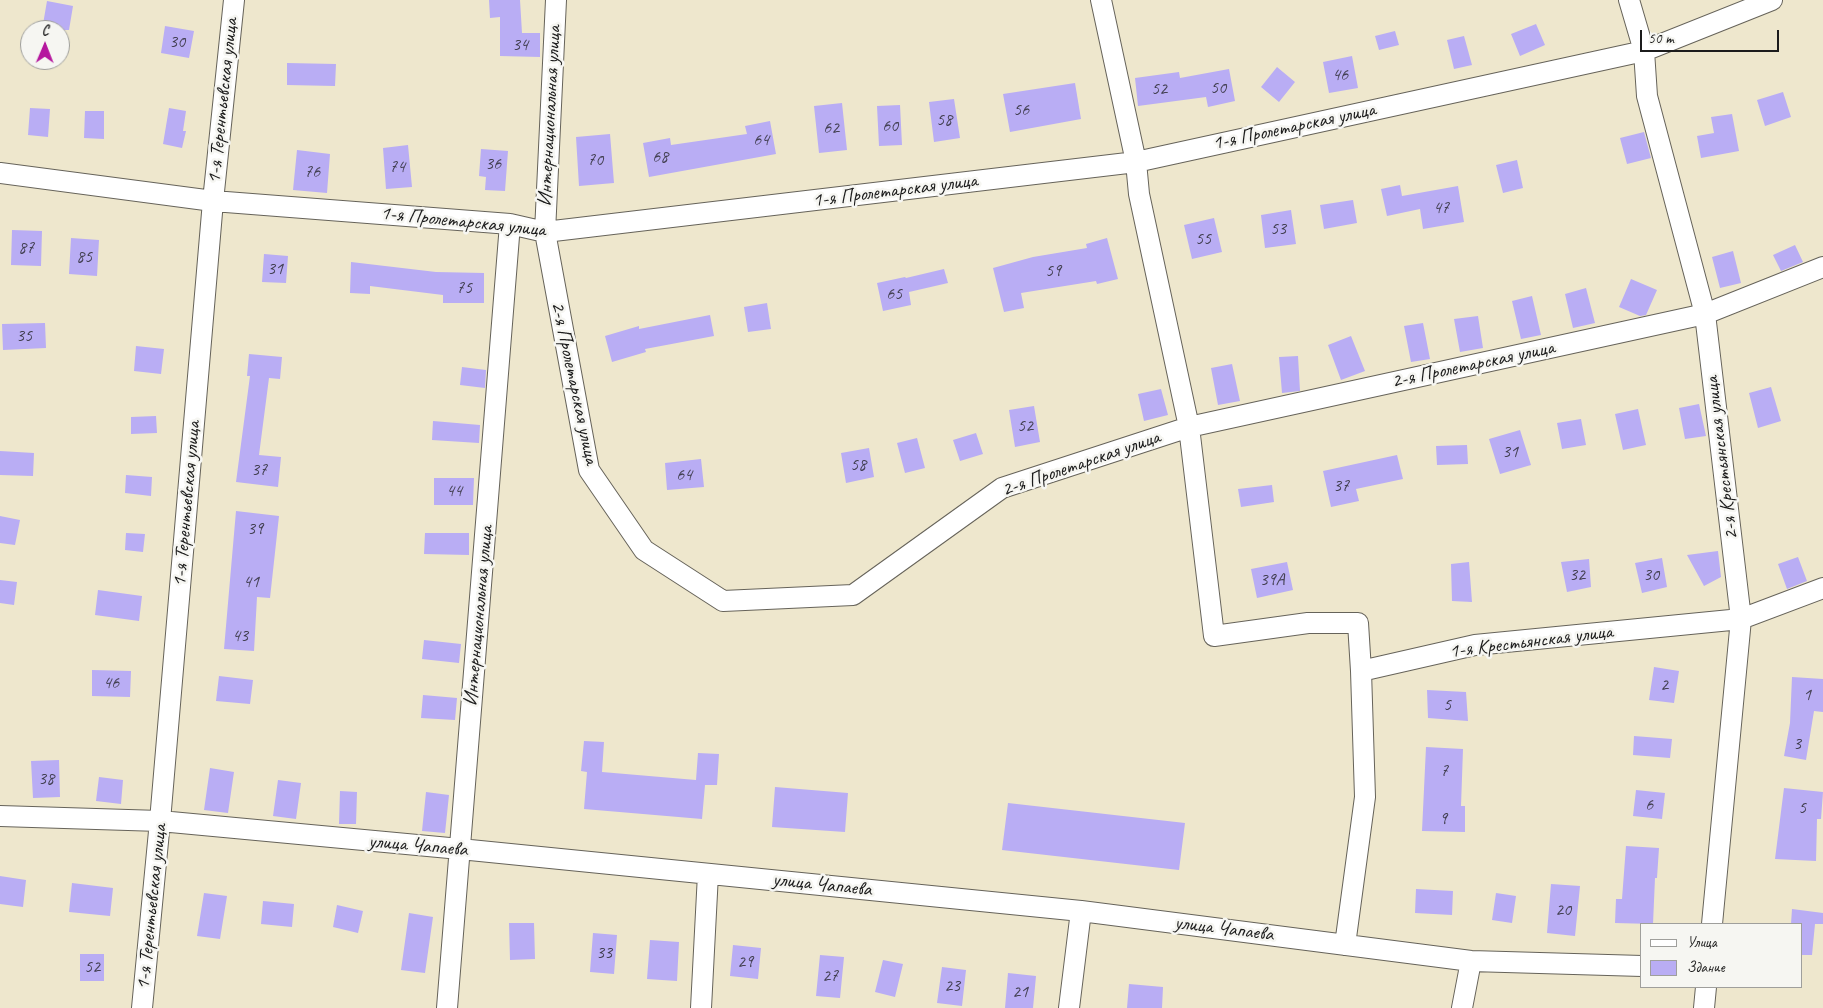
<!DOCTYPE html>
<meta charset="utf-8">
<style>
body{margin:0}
#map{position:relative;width:1823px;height:1008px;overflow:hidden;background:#eee7cd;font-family:Caveat,sans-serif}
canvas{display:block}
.legend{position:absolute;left:1640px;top:923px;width:162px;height:65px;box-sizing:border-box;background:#f6f6f2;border:1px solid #9f9f9c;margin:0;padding:6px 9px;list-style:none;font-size:15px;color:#1c1c1c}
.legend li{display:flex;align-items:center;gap:10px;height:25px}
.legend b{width:25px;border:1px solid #9f9f9c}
.north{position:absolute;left:20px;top:20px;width:50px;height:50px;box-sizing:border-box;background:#f6f6f2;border:1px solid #9f9f9c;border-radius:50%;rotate:1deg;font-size:14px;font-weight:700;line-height:20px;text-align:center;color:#1c1c1c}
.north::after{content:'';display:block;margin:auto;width:18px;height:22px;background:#b5179e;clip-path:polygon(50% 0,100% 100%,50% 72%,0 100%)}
.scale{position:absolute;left:1640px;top:30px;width:139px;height:22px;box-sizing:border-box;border:2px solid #1c1c1c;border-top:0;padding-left:6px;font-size:15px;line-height:18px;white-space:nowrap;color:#1c1c1c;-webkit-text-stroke:4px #f6f6f2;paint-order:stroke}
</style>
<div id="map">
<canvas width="1823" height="1008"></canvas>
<ul class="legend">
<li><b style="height:6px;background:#fff"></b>Улица</li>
<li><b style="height:14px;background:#b9adf4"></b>Здание</li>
</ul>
<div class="north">С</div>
<div class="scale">50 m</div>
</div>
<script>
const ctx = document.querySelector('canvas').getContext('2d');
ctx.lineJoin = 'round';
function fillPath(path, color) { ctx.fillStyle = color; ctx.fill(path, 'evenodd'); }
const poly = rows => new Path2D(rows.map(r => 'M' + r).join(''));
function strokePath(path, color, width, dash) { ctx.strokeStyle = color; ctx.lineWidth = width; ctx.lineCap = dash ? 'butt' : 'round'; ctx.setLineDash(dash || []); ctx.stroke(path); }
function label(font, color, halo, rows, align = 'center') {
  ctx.font = font + ' Caveat,sans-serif'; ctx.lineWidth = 5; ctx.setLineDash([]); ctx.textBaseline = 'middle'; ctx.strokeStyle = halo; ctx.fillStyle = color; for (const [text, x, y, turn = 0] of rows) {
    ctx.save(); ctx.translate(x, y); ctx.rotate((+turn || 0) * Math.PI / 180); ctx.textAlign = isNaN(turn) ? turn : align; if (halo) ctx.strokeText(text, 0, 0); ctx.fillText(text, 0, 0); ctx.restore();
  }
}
const building = poly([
 [489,0,520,0,522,33,540,33,540,57,500,56,500,17,490,18],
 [47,1,73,6,69,30,42,30],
 [1536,24,1545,45,1520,56,1511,34],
 [165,26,194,31,189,58,161,53],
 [1395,31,1399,45,1379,50,1375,36],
 [1464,36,1472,65,1454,69,1447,40],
 [1352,56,1358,88,1329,93,1323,62],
 [287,63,336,64,335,86,287,85],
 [1277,67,1295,82,1279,102,1261,87],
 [1229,69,1235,101,1208,107,1206,97,1138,106,1135,78,1179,72,1180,78],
 [1075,83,1081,119,1010,132,1003,94],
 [1783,92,1791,117,1765,126,1757,100],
 [954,99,960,138,934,142,929,102],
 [842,103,847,150,819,153,814,106],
 [900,105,902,145,879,146,877,106],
 [30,108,50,109,48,137,28,135],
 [169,108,186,111,183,131,186,131,182,148,163,144],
 [85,111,104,111,104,139,84,138],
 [1732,114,1739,151,1701,158,1697,136,1714,133,1711,117],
 [770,121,776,154,649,177,643,143,670,138,671,145,747,134,745,126],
 [1644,132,1651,158,1627,164,1620,138],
 [610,134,614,183,579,186,576,137],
 [408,145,412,187,386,189,383,148],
 [481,149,508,151,505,191,485,190,486,177,479,176],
 [297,150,330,154,327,193,293,190],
 [1517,160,1523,188,1503,193,1496,165],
 [1400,185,1402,196,1458,186,1464,222,1423,229,1420,209,1387,216,1381,189],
 [1353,200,1357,223,1324,229,1320,205],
 [1291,210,1296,244,1265,248,1261,215],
 [1214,218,1222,252,1192,259,1184,225],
 [12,230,42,231,41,266,11,265],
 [71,238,99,240,97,276,69,274],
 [1107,238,1118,279,1097,284,1096,281,1021,293,1024,308,1004,312,993,268,1033,257,1087,248,1086,244],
 [1795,245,1803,262,1781,271,1773,255],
 [1733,251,1741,283,1720,288,1712,257],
 [264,254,288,256,286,283,262,282],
 [351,262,436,272,484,273,484,303,443,303,443,295,370,286,370,294,350,293],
 [944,269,948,283,909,292,911,305,883,311,877,283,905,277,906,278],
 [1631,279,1657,290,1646,315,1640,316,1619,307],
 [1586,288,1595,323,1573,328,1565,294],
 [1532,296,1541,335,1521,339,1512,301],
 [767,303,771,329,748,332,744,307],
 [710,315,714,336,645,349,646,352,612,362,605,336,639,326,639,329],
 [1478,316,1483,348,1460,352,1454,319],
 [45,323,46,348,3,350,2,324],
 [1423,323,1430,359,1411,362,1404,326],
 [1351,336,1365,371,1341,380,1328,345],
 [136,346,164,349,161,374,134,371],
 [249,354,282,357,280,379,269,378,259,455,281,457,278,487,236,482,250,376,247,376],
 [1298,356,1300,391,1282,393,1279,357],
 [1232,364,1240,401,1218,405,1211,368],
 [462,367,486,370,485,388,460,385],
 [1771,387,1781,421,1758,428,1749,393],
 [1161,389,1168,415,1144,421,1138,394],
 [1699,404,1706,436,1685,439,1679,408],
 [1034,406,1040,442,1015,447,1009,410],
 [1638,409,1646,445,1623,450,1615,414],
 [156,416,157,433,131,434,131,417],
 [1581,419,1586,445,1562,449,1557,423],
 [433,421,480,425,479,443,432,440],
 [1520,430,1531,465,1500,474,1489,439],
 [976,433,983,454,960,461,953,440],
 [917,438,925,468,905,473,897,443],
 [1467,445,1468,464,1437,465,1436,446],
 [869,448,874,477,846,483,841,453],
 [0,451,34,453,33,476,0,475],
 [1397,455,1403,479,1356,489,1359,501,1331,507,1323,471],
 [701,459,704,487,667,490,665,463],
 [126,475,152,477,151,496,125,493],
 [434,478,474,478,473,505,434,505],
 [1272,485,1274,502,1241,507,1238,489],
 [236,511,279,516,270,598,257,597,254,651,224,649],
 [0,516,20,520,15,545,0,543],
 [126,533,145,534,143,552,125,550],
 [425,533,469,533,469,555,424,554],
 [1718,551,1721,577,1704,586,1687,555],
 [1798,557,1807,581,1787,589,1778,564],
 [1662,558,1667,587,1642,593,1635,563],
 [1589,559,1591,587,1567,592,1561,562],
 [1287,562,1293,590,1257,598,1251,569],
 [1469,562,1472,602,1452,601,1451,564],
 [0,580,17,582,14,605,0,603],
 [98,590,142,596,139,621,95,615],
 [424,640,461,644,459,663,422,659],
 [1654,667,1679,671,1674,703,1649,700],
 [92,670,131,671,130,697,92,696],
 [219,676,253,680,250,704,216,701],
 [1792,677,1823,679,1823,712,1814,711,1806,760,1784,756,1790,723],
 [1427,690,1466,692,1468,721,1428,718],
 [423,695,457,698,455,720,421,718],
 [1634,736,1672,739,1670,758,1633,755],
 [584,741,604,742,602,772,696,780,698,753,719,754,717,785,705,785,702,819,584,809,587,772,581,771],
 [1426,747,1463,749,1461,806,1465,806,1465,832,1422,831],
 [59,760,60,797,33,798,31,761],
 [210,768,234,772,228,813,204,810],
 [99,777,123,780,121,804,96,801],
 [278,780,301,783,296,819,273,816],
 [775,787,848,793,845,832,772,827],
 [1784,788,1823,792,1821,819,1817,819,1816,861,1775,859],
 [1636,790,1665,793,1662,819,1633,816],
 [340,791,357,792,356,824,339,824],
 [426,792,449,795,445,833,422,831],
 [1008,803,1185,823,1179,870,1002,850],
 [1626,846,1659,848,1657,878,1655,878,1653,924,1615,923,1616,899,1622,899],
 [0,876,26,880,23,907,0,904],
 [72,883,113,888,110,916,69,912],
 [1551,884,1580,886,1575,936,1547,933],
 [1416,889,1453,891,1452,915,1415,913],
 [204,893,227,896,220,939,197,936],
 [1496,893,1516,896,1512,923,1492,920],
 [263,901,294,904,292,927,261,924],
 [337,905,363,911,358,933,333,927],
 [1792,909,1823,913,1823,924,1815,924,1812,955,1802,955,1802,924,1791,924],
 [409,913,433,917,425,973,401,970],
 [509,923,534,923,535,959,510,960],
 [593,933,617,935,614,974,590,972],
 [650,940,679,942,677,981,647,979],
 [733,945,761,948,758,979,730,976],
 [80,954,104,954,104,981,80,981],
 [820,955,844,957,840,998,816,996],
 [883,960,903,964,895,997,875,992],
 [942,967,966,970,962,1006,937,1003],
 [1008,973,1036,976,1033,1008,1005,1008],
 [1129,984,1163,987,1162,1008,1127,1008]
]);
const street = poly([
 [556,0,545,232,589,470,644,550,723,601,853,595,1002,488,1189,427,1705,314,1823,267],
 [1101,0,1136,162,1139,194,1189,427,1214,636,1308,623,1358,623,1361,671],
 [1629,0,1644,51,1647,96,1705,314,1741,619,1712,924],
 [0,173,213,201,510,224,545,232,1136,162,1644,51,1772,0],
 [0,816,160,821,460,849,1081,911,1471,961,1642,966],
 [1345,945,1365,797,1361,671,1475,645,1741,619,1823,588],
 [142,1008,160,821,213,201,234,0],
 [447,1008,510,224],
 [701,1008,708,874],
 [1069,1008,1081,911],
 [1462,1008,1471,961],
 [1704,1008,1706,987]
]);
const numberNames = [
 ["30",177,42],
 ["34",520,45],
 ["46",1340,75],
 ["50",1218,88],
 ["52",1159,89],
 ["56",1021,110],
 ["58",944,120],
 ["60",890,126],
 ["62",831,128],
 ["64",761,140],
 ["68",660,157],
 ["70",595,160],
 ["36",493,164],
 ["74",397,167],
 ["76",312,172],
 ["47",1441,208],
 ["53",1278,229],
 ["55",1203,239],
 ["87",26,248],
 ["85",84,257],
 ["31",275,269],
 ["59",1053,271],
 ["75",464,288],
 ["65",894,294],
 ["35",24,336],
 ["52",1025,426],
 ["31",1510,452],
 ["58",858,465],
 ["37",259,470],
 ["64",684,475],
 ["37",1341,486],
 ["44",454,491],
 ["39",255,529],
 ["32",1577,575],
 ["30",1651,575],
 ["39А",1272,580],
 ["41",251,582],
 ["43",240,636],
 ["46",111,683],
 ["2",1664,685],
 ["1",1807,695],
 ["5",1447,705],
 ["3",1797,744],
 ["7",1444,771],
 ["38",46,779],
 ["6",1649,805],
 ["5",1802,808],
 ["9",1443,819],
 ["20",1563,910],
 ["33",604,953],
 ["29",745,962],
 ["52",92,967],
 ["27",830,976],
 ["23",952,986],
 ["21",1020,992]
];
const streetNames = [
 ["1-я Терентьевская улица",223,101,-84],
 ["Интернациональная улица",550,116,-87],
 ["1-я Пролетарская улица",1294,127,-12],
 ["1-я Пролетарская улица",895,191,-7],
 ["1-я Пролетарская улица",463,222,6],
 ["2-я Пролетарская улица",1473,365,-12],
 ["2-я Пролетарская улица",574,383,78],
 ["2-я Крестьянская улица",1722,458,-97],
 ["2-я Пролетарская улица",1081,464,-19],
 ["1-я Терентьевская улица",187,504,-85],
 ["Интернациональная улица",479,616,-85],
 ["1-я Крестьянская улица",1531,642,-7],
 ["улица Чапаева",418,846,5],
 ["улица Чапаева",822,885,6],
 ["1-я Терентьевская улица",152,907,-84],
 ["улица Чапаева",1224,929,7]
];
fillPath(building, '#b9adf4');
strokePath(street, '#66635a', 22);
strokePath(street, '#fff', 20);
label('18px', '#434052', null, numberNames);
label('20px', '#1c1c1c', '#f6f6f2', streetNames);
</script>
